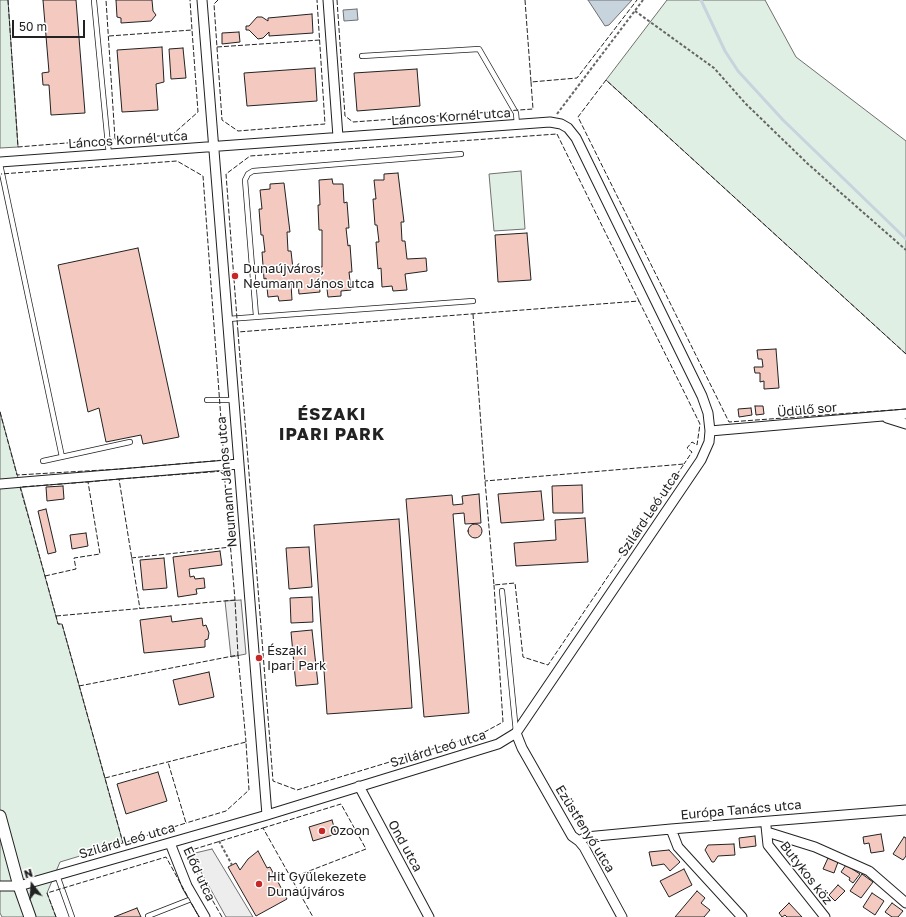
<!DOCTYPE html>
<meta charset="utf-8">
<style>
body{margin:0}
#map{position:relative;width:906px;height:917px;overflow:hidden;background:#fff;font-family:"Golos Text",sans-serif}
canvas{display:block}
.north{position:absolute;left:12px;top:865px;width:40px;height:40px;-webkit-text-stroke:3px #fff;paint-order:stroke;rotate:343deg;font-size:11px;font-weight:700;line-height:16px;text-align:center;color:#222}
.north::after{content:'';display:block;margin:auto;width:14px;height:18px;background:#222;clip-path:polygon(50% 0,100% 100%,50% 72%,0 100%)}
.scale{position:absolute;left:12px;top:20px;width:73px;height:18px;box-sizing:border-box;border:2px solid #222;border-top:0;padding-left:5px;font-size:12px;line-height:14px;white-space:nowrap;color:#222;-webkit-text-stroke:3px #fff;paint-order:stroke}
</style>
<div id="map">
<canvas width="906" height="917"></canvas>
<div class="north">N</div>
<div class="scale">50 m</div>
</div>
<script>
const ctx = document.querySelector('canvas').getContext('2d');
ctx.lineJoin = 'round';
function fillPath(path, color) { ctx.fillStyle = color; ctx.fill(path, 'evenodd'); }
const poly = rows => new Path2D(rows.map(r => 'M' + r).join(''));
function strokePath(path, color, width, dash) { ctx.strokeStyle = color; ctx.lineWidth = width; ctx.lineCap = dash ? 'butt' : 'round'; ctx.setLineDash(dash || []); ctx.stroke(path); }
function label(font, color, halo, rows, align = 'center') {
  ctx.font = font + ' "Golos Text",sans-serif'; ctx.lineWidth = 3; ctx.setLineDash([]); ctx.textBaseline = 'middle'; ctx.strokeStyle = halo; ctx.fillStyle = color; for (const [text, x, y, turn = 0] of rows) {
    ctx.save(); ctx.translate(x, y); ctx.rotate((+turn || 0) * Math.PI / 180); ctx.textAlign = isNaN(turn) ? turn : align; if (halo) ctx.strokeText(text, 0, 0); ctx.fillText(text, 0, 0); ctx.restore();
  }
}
const green = poly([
 [0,0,8,0,18,147,0,148,0,0],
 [667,0,765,0,796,57,906,141,906,354,606,80,667,0],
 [521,171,525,229,494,231,489,174,521,171],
 [0,412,58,624,62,624,123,843,60,862,47,893,56,917,2,917,0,913,0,412]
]);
const parking = poly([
 [241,600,246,654,231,657,225,601,241,600],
 [212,849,253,917,226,917,191,854,212,849]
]);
const water = poly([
 [588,0,632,0,609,25,605,26,588,0],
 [357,9,358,20,344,21,343,10,357,9]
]);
const stream = poly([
 [701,0,725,51,738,71,783,120,906,239]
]);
const building = poly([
 [43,0,76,0,85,113,51,115,49,85,43,85,42,73,49,72,43,0],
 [116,0,152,0,153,11,156,15,151,21,121,23,121,18,117,17,116,0],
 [312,14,313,33,269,36,269,32,263,38,258,39,249,30,246,30,246,26,249,26,257,17,262,17,268,21,268,18,312,14],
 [239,32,240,42,222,44,222,33,239,32],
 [162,47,164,82,156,84,158,110,122,112,117,50,162,47],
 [183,48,186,78,171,79,169,49,183,48],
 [315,68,317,101,247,106,244,73,315,68],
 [417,69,420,106,357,111,354,73,417,69],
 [398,173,404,222,401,222,402,241,405,241,407,259,426,258,427,271,405,274,407,290,393,291,392,286,382,287,381,268,378,269,376,242,379,242,377,225,375,225,373,199,376,199,374,180,384,180,384,174,398,173],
 [332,179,333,184,343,184,344,203,347,202,349,228,346,228,348,246,350,245,352,272,349,272,351,290,341,291,341,296,328,297,326,281,319,281,320,292,299,294,298,283,291,284,292,300,279,301,278,296,268,297,266,278,264,279,262,252,265,252,263,235,261,235,259,209,262,209,260,190,270,189,270,184,284,183,290,232,287,232,288,251,291,251,293,269,322,267,322,230,319,230,318,205,320,205,319,180,332,179],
 [527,233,531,280,498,282,495,235,527,233],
 [138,248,179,437,143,444,141,435,106,442,99,408,88,412,58,265,138,248],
 [776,349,779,388,764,389,764,381,760,382,760,373,755,373,754,367,763,367,762,359,758,359,757,350,776,349],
 [755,406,763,406,764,414,756,415,755,406],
 [751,408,752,415,739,417,738,409,751,408],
 [582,485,583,513,553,513,552,486,582,485],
 [63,486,64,499,47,501,46,487,63,486],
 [541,491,544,520,501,523,498,494,541,491],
 [479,494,481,523,465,524,464,513,453,514,469,713,424,717,406,499,452,495,453,505,463,504,462,496,479,494],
 [46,509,56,552,48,554,38,511,46,509],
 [585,518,588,562,516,566,514,543,556,540,555,520,585,518],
 [399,519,412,708,327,714,314,525,399,519],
 '468 531a7 7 0 1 1 14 0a7 7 0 1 1-14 0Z',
 [86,533,88,546,72,549,70,535,86,533],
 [309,547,312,587,289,589,286,548,309,547],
 [220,551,222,565,189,569,190,577,194,576,195,579,204,578,205,588,196,589,197,594,178,597,173,557,220,551],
 [164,558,167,588,143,590,140,560,164,558],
 [312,597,313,622,291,623,290,598,312,597],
 [171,616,172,622,202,618,203,626,206,625,209,633,208,639,205,640,205,647,144,653,140,620,171,616],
 [312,630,318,684,296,686,291,632,312,630],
 [209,672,214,697,179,705,173,680,209,672],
 [158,772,167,801,126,814,117,784,158,772],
 [332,820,336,834,313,841,309,827,332,820],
 [881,834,884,851,871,853,869,843,864,844,863,837,881,834],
 [755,836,756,846,740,848,739,838,755,836],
 [904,837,906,838,906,856,903,860,893,854,904,837],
 [734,844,735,855,718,856,714,862,712,862,705,850,708,845,734,844],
 [669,850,680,862,670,871,664,864,652,866,649,852,669,850],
 [258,851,267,868,270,867,287,899,256,916,228,867,236,863,240,870,248,859,258,851],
 [828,858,838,862,834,873,823,869,828,858],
 [846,865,860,874,853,883,849,880,850,878,841,872,846,865],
 [684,869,692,885,669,897,660,881,684,869],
 [862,874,873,882,861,898,850,891,862,874],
 [838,885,845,891,835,901,829,895,838,885],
 [697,891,705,898,701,903,710,910,704,917,675,917,697,891],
 [872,893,884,901,875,915,863,907,872,893],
 [789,903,802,917,787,917,785,915,782,917,779,913,789,903],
 [892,903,903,911,898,917,892,917,885,912,892,903],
 [137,908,141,917,114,917,137,908]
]);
const path = poly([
 [635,11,714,68,746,104,808,164,906,250],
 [557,114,643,0],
 [219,841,232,865]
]);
const service = poly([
 [94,1,109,155],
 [362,56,479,49,516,113,517,125],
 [0,164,62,457],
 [256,316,245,180,248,174,253,171,461,154],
 [228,319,473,301],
 [207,400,234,400],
 [43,461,130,442],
 [502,591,516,732],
 [57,875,72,917],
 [148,916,194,898]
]);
const minor = poly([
 [202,0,267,815],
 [328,0,338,137],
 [0,162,550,122,561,124,568,128,576,138,702,396,708,413,710,431,709,442,701,460,516,733,498,744,267,815,19,886,0,886],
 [887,418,906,424],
 [710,431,906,414],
 [0,484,239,464],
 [516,733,522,748,572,836,579,841,584,847,622,917],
 [359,786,429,917],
 [766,826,768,845,825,917],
 [671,829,678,847,742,917],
 [767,832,815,847,869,871,906,903],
 [579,841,586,837,671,829,906,810],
 [170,843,187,886,205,917]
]);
const tertiary = poly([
 [0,816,19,886,30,917]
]);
const fence = poly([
 [8,0,18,147,115,139,106,0],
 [218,0,214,4,222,120,238,131,325,124,317,0],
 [337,0,345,116,353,122,533,109,531,82],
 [525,0,531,82,577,78,637,0],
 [109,36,192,30,190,0],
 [217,47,320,40],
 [557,134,639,301,238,332,226,174,250,156,557,134],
 [115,139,172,135,198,112,192,30],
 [639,301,700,424,697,445,692,442,687,448,692,452,684,464],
 [473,314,485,481,494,585,515,583,523,657,548,665,684,464,485,481],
 [238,332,273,781,297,790,479,735,503,722,494,585],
 [906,354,606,80,578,117,729,422,906,409],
 [0,412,17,475,120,469,224,460,203,176,177,161,1,174],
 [119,479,224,471,235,600],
 [88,482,119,479,140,609],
 [131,558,231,547],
 [45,576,76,569,74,558,100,554,88,482,20,487,45,576,56,616,58,624,62,624,123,843,186,823,168,762],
 [56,616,235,600,238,655],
 [79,686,238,655,246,742],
 [105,778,246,742,249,790,226,811,186,823],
 [263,828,341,804,366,849,291,878],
 [56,917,47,893,166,857,199,917],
 [222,917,185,852,263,828,313,917]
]);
const markers = [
 [235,276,4,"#c62828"],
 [259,658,4,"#c62828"],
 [322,831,4,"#c62828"],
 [259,884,4,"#c62828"]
];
const streetNames = [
 ["Láncos Kornél utca",451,117,-4],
 ["Láncos Kornél utca",128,140,-4],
 ["Üdülő sor",807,410,-5],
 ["Neumann János utca",227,482,-95],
 ["Szilárd Leó utca",649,514,-56],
 ["Szilárd Leó utca",438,749,-17],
 ["Európa Tanács utca",741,810,-5],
 ["Ezüstfenyő utca",585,829,58],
 ["Szilárd Leó utca",127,841,-16],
 ["Ond utca",405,846,61],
 ["Butykos köz",806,873,52],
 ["Előd utca",199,874,65]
];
const poiNames = [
 ["Dunaújváros,",243,269],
 ["Neumann János utca",243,284],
 ["Északi",267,651],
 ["Ipari Park",267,666],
 ["Ozoon",330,831],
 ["Hit Gyülekezete",267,877],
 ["Dunaújváros",267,892]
];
const districtNames = [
 ["ÉSZAKI",332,415],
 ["IPARI PARK",332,435]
];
fillPath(green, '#e0efe3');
strokePath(green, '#6f6f6f', 1);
fillPath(parking, '#ededed');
strokePath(parking, '#6f6f6f', 1);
fillPath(water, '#c7d3dd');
strokePath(water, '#6f6f6f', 1);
strokePath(stream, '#c7d3dd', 3);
fillPath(building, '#f3c9c0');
strokePath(building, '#222', 1);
strokePath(service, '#222', 6);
strokePath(minor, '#222', 11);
strokePath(tertiary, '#222', 13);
strokePath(path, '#646464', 2, [3, 2]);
strokePath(service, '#fff', 4.5);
strokePath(minor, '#fff', 9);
strokePath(tertiary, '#fff', 11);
strokePath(fence, '#222', 1, [5, 2]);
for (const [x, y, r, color] of markers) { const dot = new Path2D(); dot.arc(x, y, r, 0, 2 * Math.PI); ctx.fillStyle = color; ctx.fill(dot); strokePath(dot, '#fff', 1.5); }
label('13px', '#222', '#fff', streetNames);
label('13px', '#222', '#fff', poiNames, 'left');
ctx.letterSpacing = '1px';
label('bold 17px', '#222', '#fff', districtNames);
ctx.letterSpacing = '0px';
</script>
